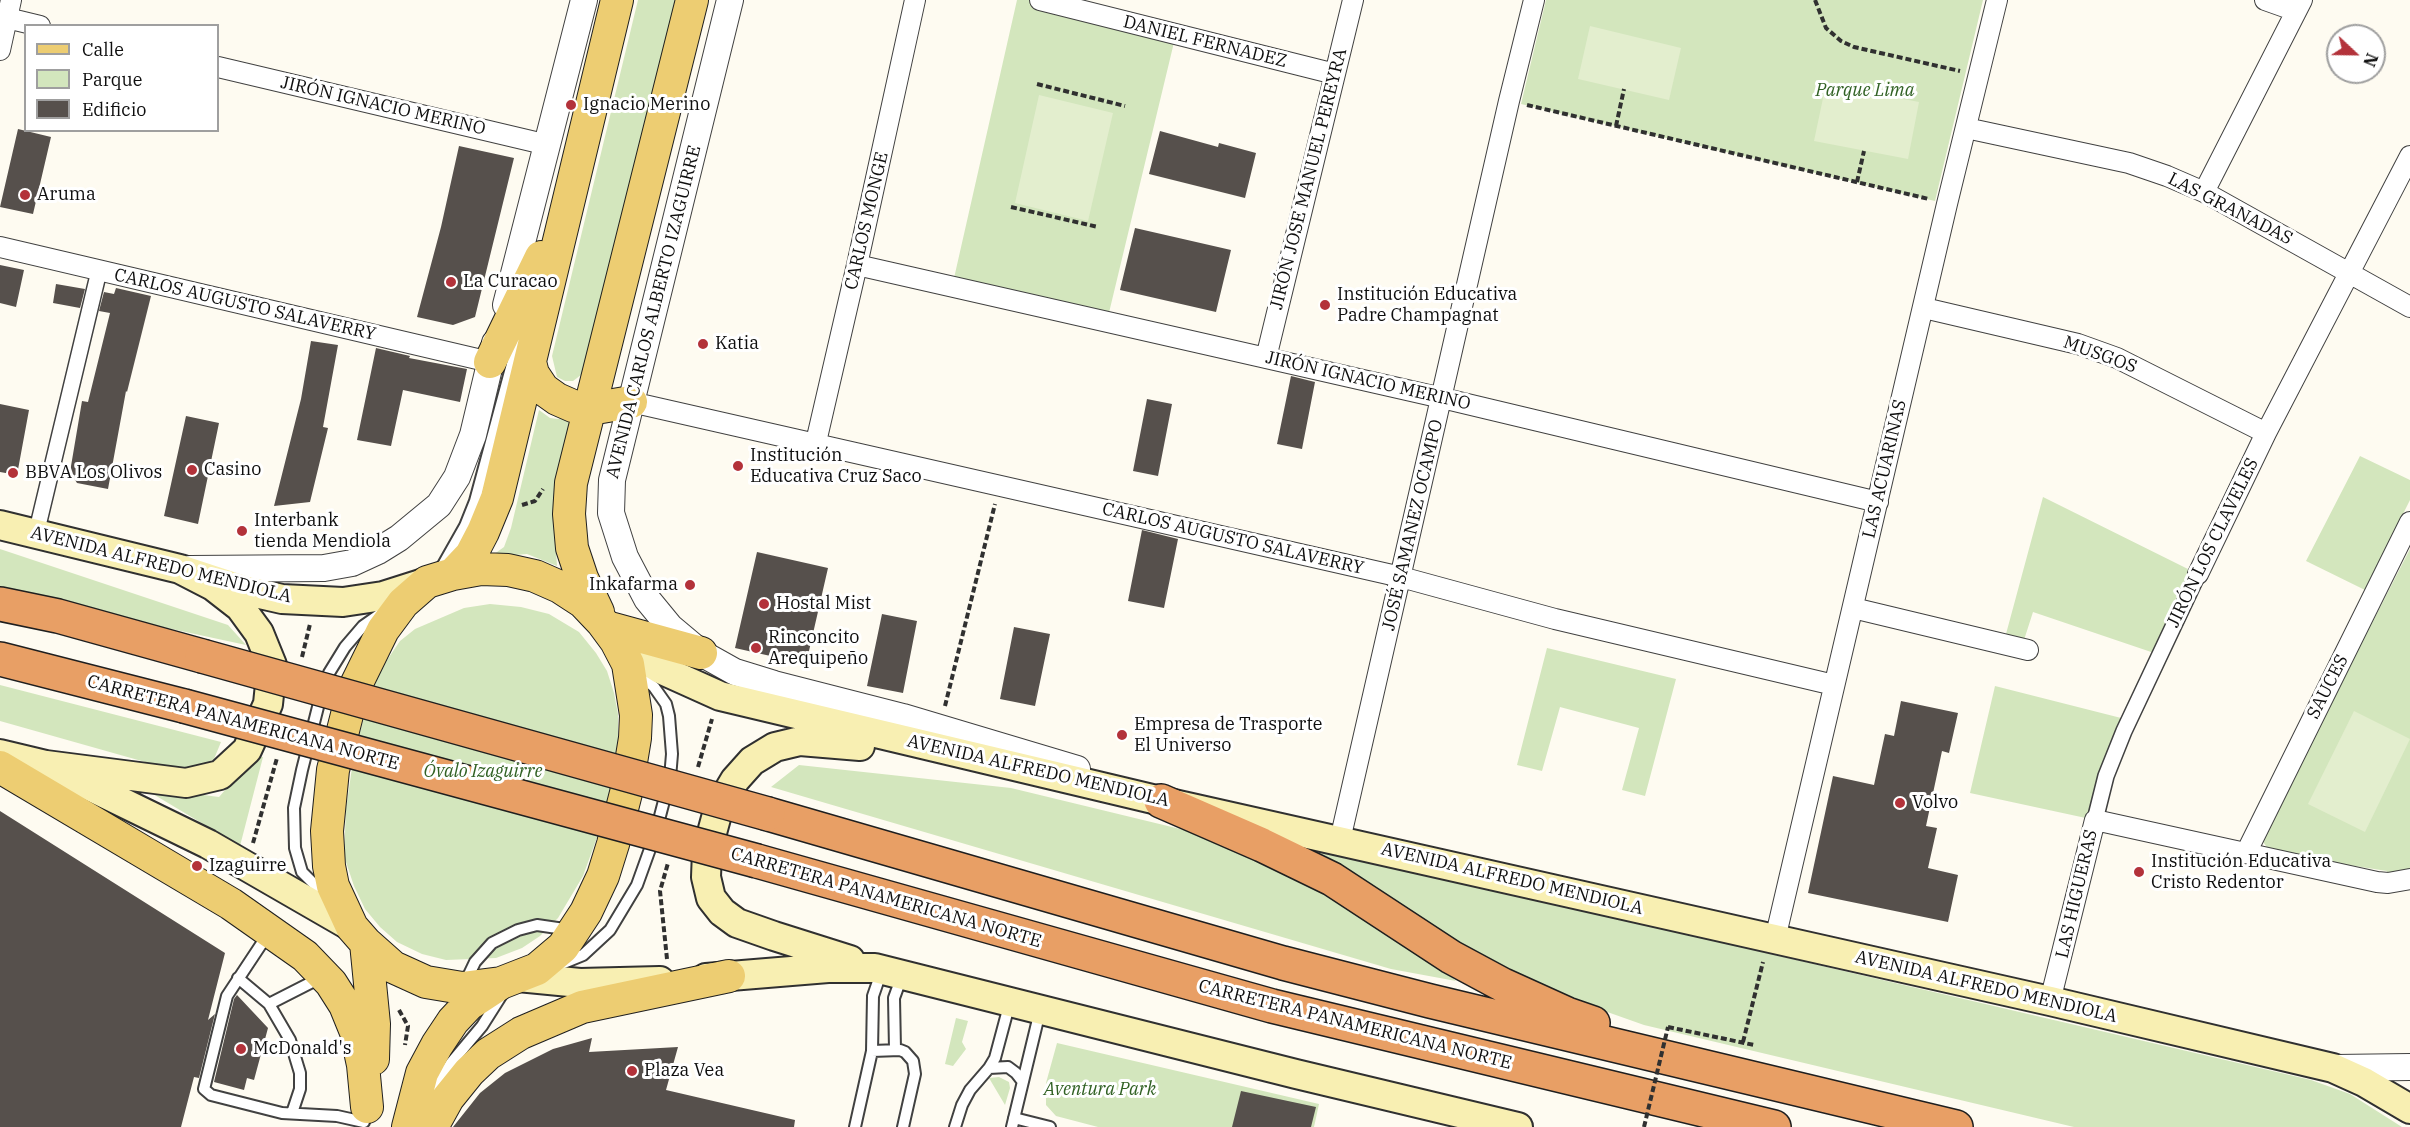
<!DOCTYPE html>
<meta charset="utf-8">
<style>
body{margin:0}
#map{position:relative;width:2410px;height:1127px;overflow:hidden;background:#fefbf1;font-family:"IBM Plex Serif",serif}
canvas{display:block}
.legend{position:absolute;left:24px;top:24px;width:195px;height:108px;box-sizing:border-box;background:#fff;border:2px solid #9f9f9f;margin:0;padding:8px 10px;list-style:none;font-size:18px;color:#0e0e0e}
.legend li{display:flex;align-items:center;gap:12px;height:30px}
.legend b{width:30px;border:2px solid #9f9f9f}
.north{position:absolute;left:2326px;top:24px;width:60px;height:60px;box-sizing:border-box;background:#fff;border:2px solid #9f9f9f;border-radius:50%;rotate:112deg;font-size:16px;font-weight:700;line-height:24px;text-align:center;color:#0e0e0e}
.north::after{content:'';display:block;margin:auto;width:21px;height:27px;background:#b3323a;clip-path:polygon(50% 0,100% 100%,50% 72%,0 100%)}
</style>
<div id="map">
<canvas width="2410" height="1127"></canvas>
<ul class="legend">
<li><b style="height:8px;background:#edcd72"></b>Calle</li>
<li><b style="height:16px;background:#d3e6bd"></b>Parque</li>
<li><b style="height:16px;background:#56504c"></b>Edificio</li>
</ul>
<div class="north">N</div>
</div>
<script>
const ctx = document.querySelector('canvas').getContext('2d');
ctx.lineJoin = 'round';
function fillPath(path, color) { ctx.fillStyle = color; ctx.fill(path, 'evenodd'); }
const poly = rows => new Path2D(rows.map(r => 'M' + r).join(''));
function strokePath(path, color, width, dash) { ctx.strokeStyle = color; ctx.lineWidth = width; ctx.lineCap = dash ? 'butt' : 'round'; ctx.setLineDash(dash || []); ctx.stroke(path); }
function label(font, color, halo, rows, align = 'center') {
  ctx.font = font + ' "IBM Plex Serif",serif'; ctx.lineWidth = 6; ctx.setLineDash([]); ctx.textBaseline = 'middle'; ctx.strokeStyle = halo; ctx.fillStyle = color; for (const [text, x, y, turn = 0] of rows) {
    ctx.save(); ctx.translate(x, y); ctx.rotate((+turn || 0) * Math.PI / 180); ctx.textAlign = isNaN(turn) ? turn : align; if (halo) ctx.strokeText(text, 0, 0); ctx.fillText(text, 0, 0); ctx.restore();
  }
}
const green = poly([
 [638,0,676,0,586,366,581,375,573,381,565,381,557,377,552,356],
 [1017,0,1040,0,1176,34,1107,321,952,287],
 [1546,0,1983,0,1935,201,1521,104],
 [539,410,550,418,558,419,572,415,554,519,557,566,527,554,490,557,504,547,511,528],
 [2360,456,2410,480,2410,500,2365,590,2306,561],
 [2043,497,2198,574,2160,655,2033,612,2024,640,2006,634],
 [0,549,228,625,246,645,0,592],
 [2410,549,2410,873,2386,875,2387,871,2271,853,2261,839],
 [490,604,521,607,549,614,579,632,596,653,607,671,614,693,618,714,618,759,603,821,583,876,558,918,540,936,522,948,496,958,446,960,422,954,397,942,380,927,365,909,354,886,344,856,346,809,354,754,363,721,377,679,387,660,400,641,415,629,464,608],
 [1547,648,1676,679,1645,796,1622,790,1639,728,1560,707,1542,771,1517,765],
 [0,685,221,742,214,759,200,767,177,771,0,721],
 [1995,686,2129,720,2095,820,1970,793],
 [254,757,263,757,240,846,153,794,157,789,219,797],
 [799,765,1011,788,1242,844,1429,956,1456,981,1391,969,771,787],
 [1248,832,2311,1080,2350,1094,2402,1127,2074,1127,1644,1025,1517,980],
 [956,1018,968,1021,962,1042,966,1049,953,1066,945,1064],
 [1057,1043,1319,1104,1314,1127,1098,1127,1056,1116,1046,1105,1046,1083],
 [999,1077,1009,1082,1010,1088,1005,1105,989,1078]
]);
const pitch = poly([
 [1590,26,1681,48,1669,100,1578,79],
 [1826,84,1919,102,1908,159,1814,141],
 [1039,95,1113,113,1088,221,1015,203],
 [2354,711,2410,739,2365,832,2308,804]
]);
const building = poly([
 [18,129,51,137,33,214,0,207],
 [1160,131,1218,147,1219,143,1256,153,1245,198,1149,174],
 [459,146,514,158,475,317,453,325,417,317,441,227],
 [1135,228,1231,250,1216,312,1120,290],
 [0,265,24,270,16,307,0,303],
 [56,284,85,289,80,308,53,303],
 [116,288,151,296,127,392,126,391,108,489,77,483,70,472,82,401,88,402,110,313,99,311,104,292,114,294],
 [311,341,338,345,323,427,328,428,310,502,274,506,301,399],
 [376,348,410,356,409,358,467,369,460,402,403,390,391,446,357,440],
 [1291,376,1315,382,1302,449,1277,444],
 [1147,399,1172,404,1158,476,1133,471],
 [0,404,29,410,17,475,0,472],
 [186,416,219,423,198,524,164,516],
 [1142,530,1178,539,1164,608,1128,601],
 [757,552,828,568,806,664,735,648],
 [882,614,917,621,903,693,867,686],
 [1014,627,1050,634,1035,706,1000,699],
 [1901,701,1958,713,1949,753,1942,751,1926,826,1937,828,1928,868,1958,875,1948,922,1808,893,1833,776,1874,785,1885,734,1894,736],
 [0,811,225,953,208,1020,215,1014,199,1078,194,1077,181,1127,0,1127],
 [237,995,268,1028,254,1080,247,1078,244,1090,214,1082,234,999],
 [592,1038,589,1052,678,1047,666,1090,795,1120,794,1127,453,1127,480,1093,505,1073,553,1049],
 [1241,1091,1316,1107,1311,1127,1232,1127]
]);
const path = poly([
 [1815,0,1826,28,1841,41,1854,47,1960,71],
 [1037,84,1125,106],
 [1527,105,1929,199],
 [1616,126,1624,89],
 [1857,182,1864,151],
 [1011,207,1098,227],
 [522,505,535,501,543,489],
 [302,657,310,624],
 [945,706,995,504],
 [698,767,712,719],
 [253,843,277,758],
 [667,959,660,891,668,863],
 [399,1010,408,1026,405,1045],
 [1668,1027,1754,1045],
 [1743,1042,1763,962]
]);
const service = poly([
 [439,572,465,526,475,501,522,327],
 [327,897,302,872,295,848,294,808,302,770,320,699,329,673,345,647,363,626,383,612],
 [268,934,227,996,204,1089,211,1095,282,1113,337,1116,364,1122],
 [561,964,583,955,610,930,637,885,655,835,670,778,672,754,669,716,666,704,654,687,636,672],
 [238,978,269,1004,290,1040,300,1073,300,1089,292,1113],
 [465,983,475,962,492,943,518,930,537,925,571,930],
 [269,1004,322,977],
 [895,1049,894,998,902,976],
 [872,1051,900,1050,905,1052,913,1061,915,1074,903,1127],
 [989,1068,1008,1067,1016,1073,1023,1082],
 [427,1100,451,1063,482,1026,501,996],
 [1014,1118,1050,1127],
 [855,1127,872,1051,873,996,882,970],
 [955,1127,962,1105,970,1090,989,1068,995,1058,1010,1002],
 [1012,1127,1040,1011]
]);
const pedestrian = poly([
 [36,534,99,271],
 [2095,820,2106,776,2124,731,2198,574]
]);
const minor = poly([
 [1040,0,1335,74],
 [2265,0,2296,11],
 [7,18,40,26],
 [0,50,11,0],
 [218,67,548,145],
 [1966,128,2129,163,2167,176,2204,192,2410,307],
 [2204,192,2302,0],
 [0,247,490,362],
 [857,265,1442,398,1878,502],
 [1924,308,2078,344,2117,358,2266,433],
 [1266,358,1353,0],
 [631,402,1401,577,1555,619,1834,685],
 [816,442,857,265,915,0],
 [2198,574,2266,433,2410,156],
 [1853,608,2028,650],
 [1340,840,1509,101,1534,0],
 [2246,853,2410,522],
 [1775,939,1947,204,1997,0],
 [2050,1001,2095,820,2377,882,2388,883,2410,879]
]);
const tertiary = poly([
 [730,0,612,480,611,513,625,557,647,599,670,627,701,653,735,672,774,684,903,717,1077,769],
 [506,305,584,0],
 [190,569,324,568,352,563,378,551,399,538,439,505,457,477,473,435,495,343],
 [2335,1068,2410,1067]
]);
const secondary = poly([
 [0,525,180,569,247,591,282,599,343,602,383,596,427,582],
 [616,641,660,669,720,696,1161,801,2050,1001,2333,1068,2364,1082,2410,1109],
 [0,754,46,765,208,844,352,927],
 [46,765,186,783,220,775,247,750,268,704,272,665,259,633,240,607,213,586,180,569],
 [850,960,774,936,737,923,722,912,711,898,706,877,707,851,719,807,735,780,752,761,775,747,800,741,860,746],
 [518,977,580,983,660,981],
 [706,978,828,968,875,968,1296,1074,1518,1127]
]);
const primary = poly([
 [490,362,541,257],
 [530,362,533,374,543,389,557,399,573,406,590,409,631,402],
 [453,574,471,555,483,532,497,498,617,0],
 [598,612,582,578,572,548,569,514,571,483,692,0],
 [606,627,701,653],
 [0,767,231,904,305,956,331,983,345,1005,356,1032,363,1065,367,1107],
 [366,943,374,1024,373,1059],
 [408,1127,422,1073,437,1045,453,1021,469,1004,501,983,537,969,563,947,586,912,603,876,613,844,626,793,635,738,636,715,628,664,616,641,602,622,583,602,560,587,535,576,508,570,481,569,453,574,427,582,403,603,383,630,353,691,333,770,327,831,329,866,333,886,352,927,366,943,393,967,426,982,462,988,501,983],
 [432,1127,448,1098,469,1072,488,1054,521,1033,582,1007,729,976]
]);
const motorway = poly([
 [0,604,58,616,202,656],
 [0,659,184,706],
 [1161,801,1262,845,1332,879,1451,957,1503,985,1567,1014,1593,1023],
 [768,814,1283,963,1430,1001,1956,1127],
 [757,861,1272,1006,1774,1127]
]);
const pathBridge = poly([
 [1644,1127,1668,1027]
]);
const motorwayBridge = poly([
 [202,656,768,814],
 [184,706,757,861]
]);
const markers = [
 [571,105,6,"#b3323a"],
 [25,195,6,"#b3323a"],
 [451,282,6,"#b3323a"],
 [1325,305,6,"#b3323a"],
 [703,344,6,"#b3323a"],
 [738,466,6,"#b3323a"],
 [192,470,6,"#b3323a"],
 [13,473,6,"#b3323a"],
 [242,531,6,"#b3323a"],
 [690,585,6,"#b3323a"],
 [764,604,6,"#b3323a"],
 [756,648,6,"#b3323a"],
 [1122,735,6,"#b3323a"],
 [1900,803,6,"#b3323a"],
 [197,866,6,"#b3323a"],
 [2139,872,6,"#b3323a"],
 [241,1049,6,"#b3323a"],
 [632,1071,6,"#b3323a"]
];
const streetNames = [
 ["DANIEL FERNADEZ",1205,42,14],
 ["JIRÓN IGNACIO MERINO",383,106,13],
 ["JIRÓN JOSE MANUEL PEREYRA",1309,179,-76],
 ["LAS GRANADAS",2230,209,27],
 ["CARLOS MONGE",867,221,-77],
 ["CARLOS AUGUSTO SALAVERRY",245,305,13],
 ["AVENIDA CARLOS ALBERTO IZAGUIRRE",654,312,-76],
 ["MUSGOS",2100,355,20],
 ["JIRÓN IGNACIO MERINO",1368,381,13],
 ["LAS ACUARINAS",1885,469,-77],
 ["JOSÉ SAMANEZ OCAMPO",1413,525,-77],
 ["CARLOS AUGUSTO SALAVERRY",1233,539,13],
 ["JIRÓN LOS CLAVELES",2213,543,-64],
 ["AVENIDA ALFREDO MENDIOLA",161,565,14],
 ["SAUCES",2328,687,-63],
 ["CARRETERA PANAMERICANA NORTE",243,723,15],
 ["AVENIDA ALFREDO MENDIOLA",1038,771,13],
 ["AVENIDA ALFREDO MENDIOLA",1512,879,13],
 ["LAS HIGUERAS",2077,894,-77],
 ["CARRETERA PANAMERICANA NORTE",886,898,16],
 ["AVENIDA ALFREDO MENDIOLA",1986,987,13],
 ["CARRETERA PANAMERICANA NORTE",1355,1025,14]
];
const parkNames = [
 ["Parque Lima",1865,91],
 ["Óvalo Izaguirre",483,772],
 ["Aventura Park",1100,1090]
];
const poiNames = [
 ["Ignacio Merino",583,105],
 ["Aruma",37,195],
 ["La Curacao",463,282],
 ["Institución Educativa",1337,295],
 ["Padre Champagnat",1337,316],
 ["Katia",715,344],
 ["Institución",750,456],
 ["Educativa Cruz Saco",750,477],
 ["Casino",204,470],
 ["BBVA Los Olivos",25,473],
 ["Interbank",254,521],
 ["tienda Mendiola",254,542],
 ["Inkafarma",678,585,"right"],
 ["Hostal Mist",776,604],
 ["Rinconcito",768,638],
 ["Arequipeño",768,659],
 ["Empresa de Trasporte",1134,725],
 ["El Universo",1134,746],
 ["Volvo",1912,803],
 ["Institución Educativa",2151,862],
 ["Cristo Redentor",2151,883],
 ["Izaguirre",209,866],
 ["McDonald's",253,1049],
 ["Plaza Vea",644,1071]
];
fillPath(green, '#d3e6bd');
fillPath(pitch, '#e3eece');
fillPath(building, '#56504c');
strokePath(service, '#414141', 14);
strokePath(pedestrian, '#414141', 18);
strokePath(minor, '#414141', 22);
strokePath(tertiary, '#414141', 28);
strokePath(secondary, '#303030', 32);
strokePath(primary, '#1f1f1f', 34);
strokePath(motorway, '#1f1f1f', 36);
strokePath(path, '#303030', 4, [6, 3]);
strokePath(service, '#fff', 10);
strokePath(pedestrian, '#fff', 15);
strokePath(minor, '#fff', 20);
strokePath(tertiary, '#fff', 26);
strokePath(secondary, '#f8efb2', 28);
strokePath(primary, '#edcd72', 32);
strokePath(motorway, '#e89f65', 33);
strokePath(motorwayBridge, '#1f1f1f', 36, []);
strokePath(pathBridge, '#303030', 4, [6, 3]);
strokePath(motorwayBridge, '#e89f65', 33);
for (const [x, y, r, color] of markers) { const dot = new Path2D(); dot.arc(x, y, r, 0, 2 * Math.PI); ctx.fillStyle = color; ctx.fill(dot); strokePath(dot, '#fff', 2); }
label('18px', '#0e0e0e', '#fff', streetNames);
label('italic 18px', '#316124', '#fff', parkNames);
label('18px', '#0e0e0e', '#fff', poiNames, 'left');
</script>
